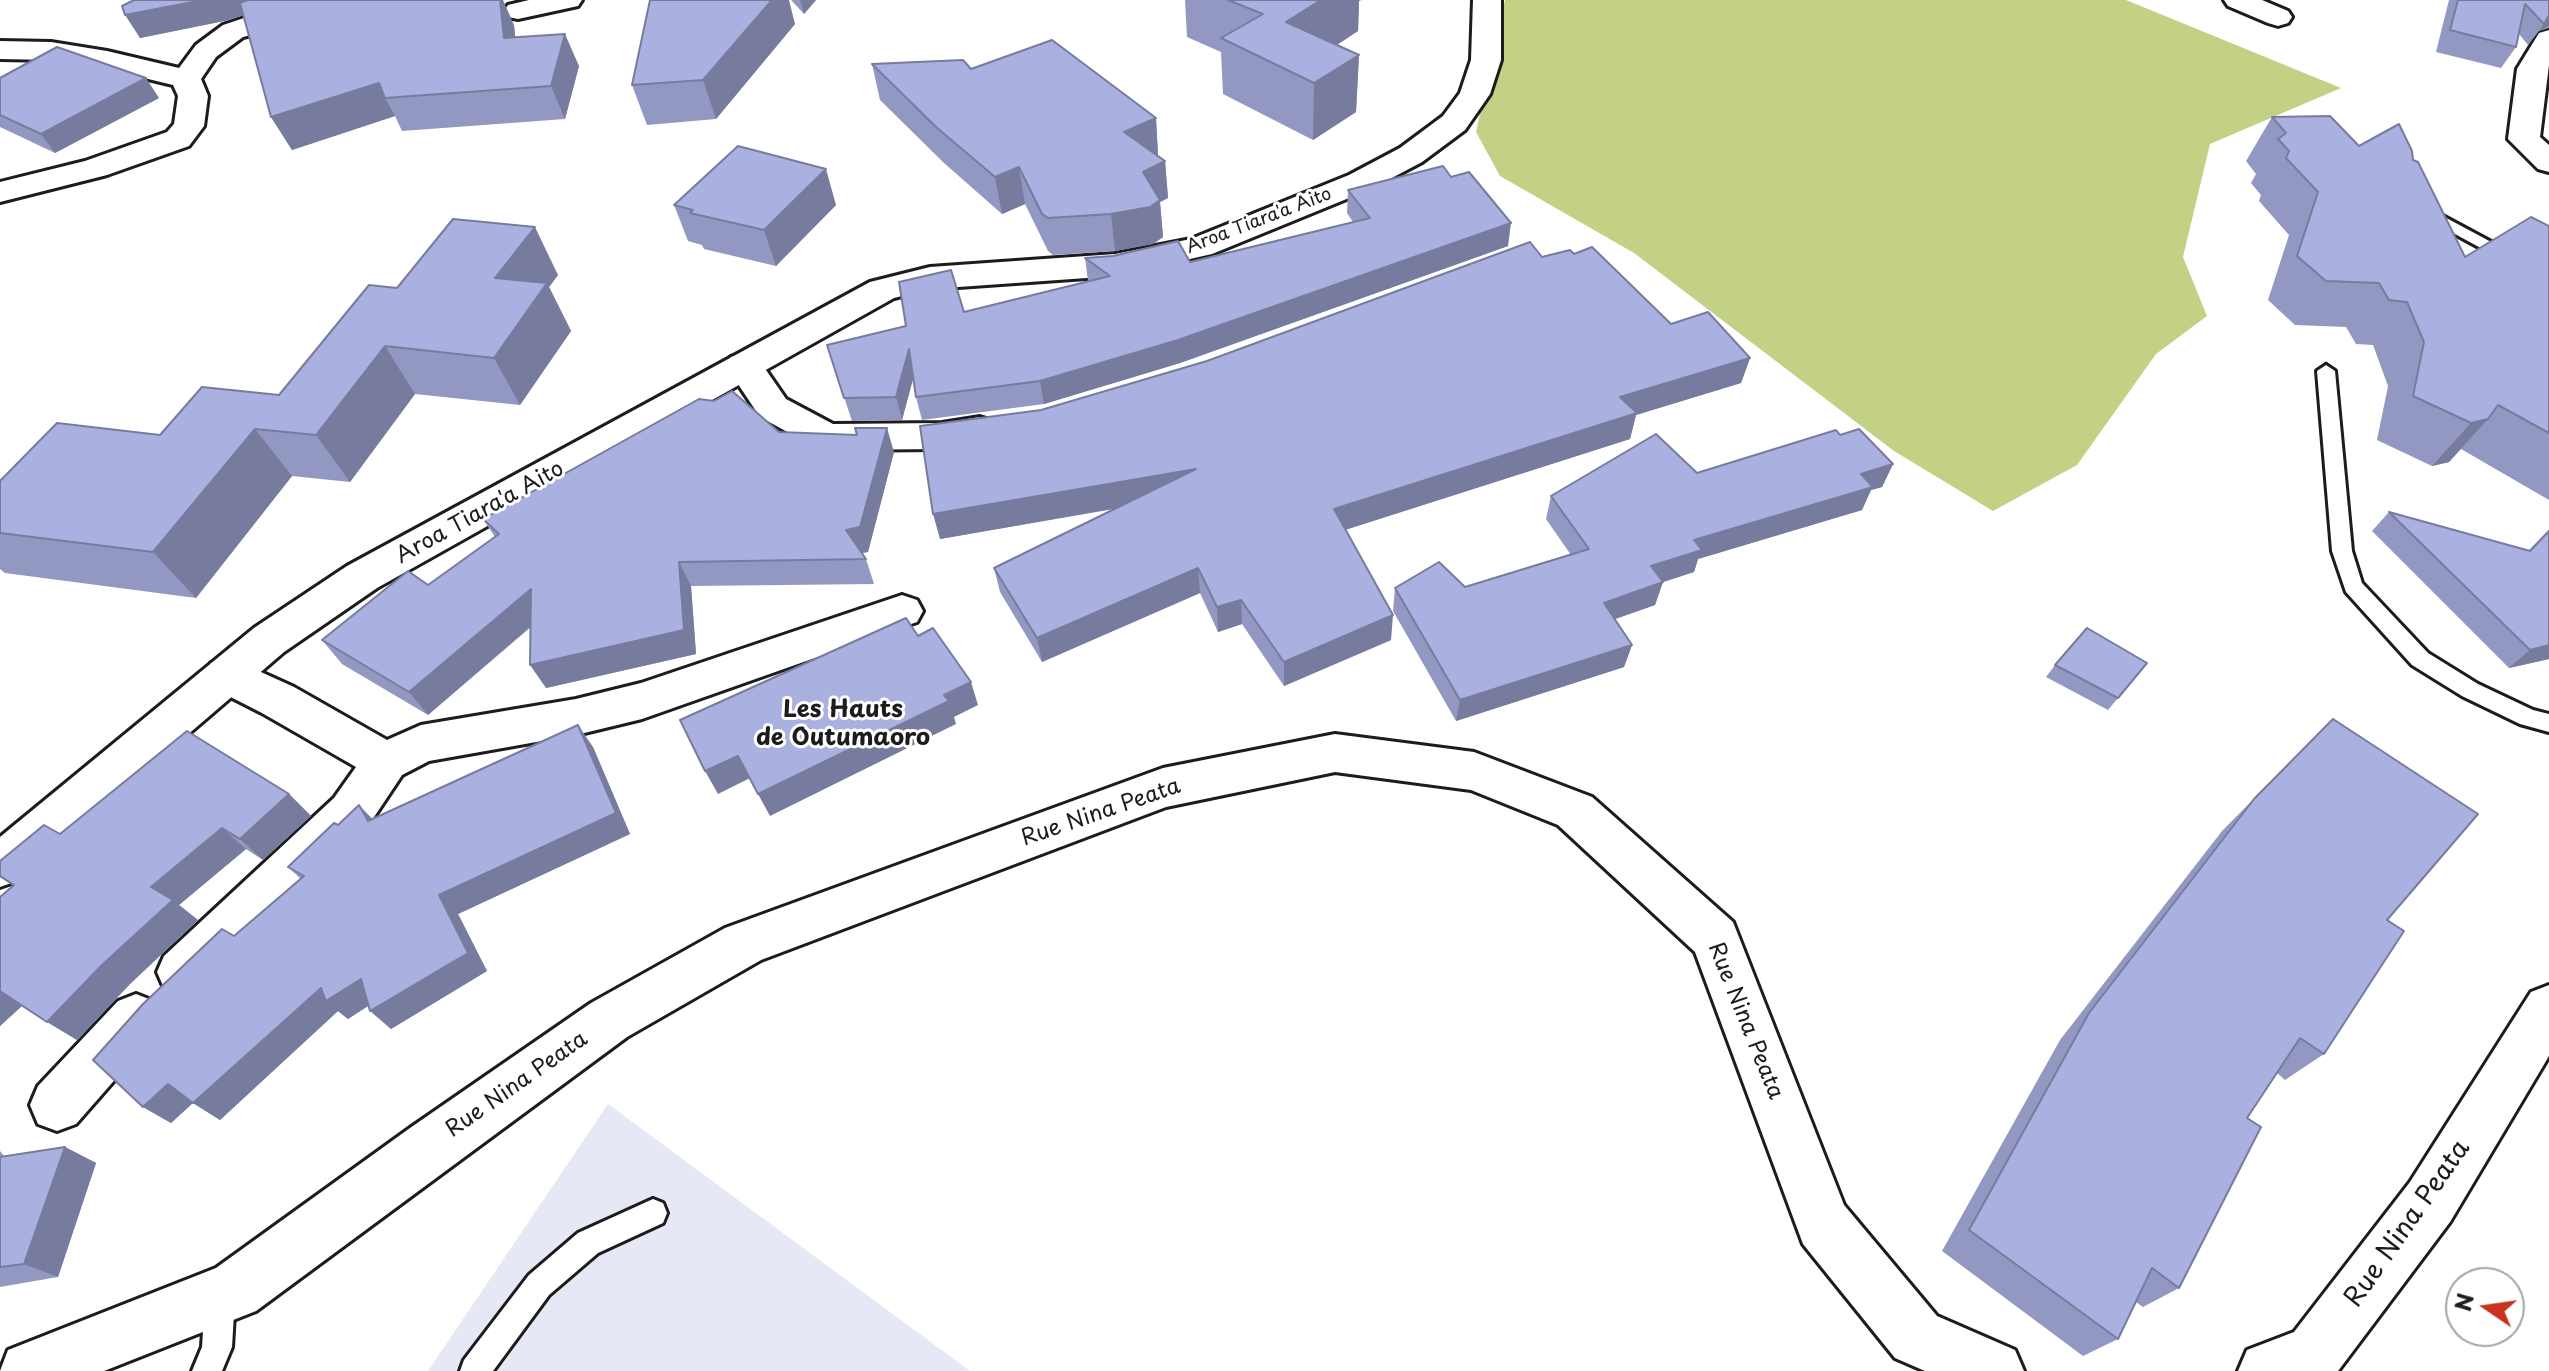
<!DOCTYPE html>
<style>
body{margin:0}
#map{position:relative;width:2549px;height:1371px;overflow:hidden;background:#fff;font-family:"Playpen Sans",sans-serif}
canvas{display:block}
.north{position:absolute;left:2445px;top:1267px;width:80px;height:80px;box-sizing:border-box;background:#fff;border:2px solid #a4a4a4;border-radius:50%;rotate:283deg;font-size:22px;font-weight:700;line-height:32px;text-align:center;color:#1c1c1c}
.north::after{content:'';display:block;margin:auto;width:28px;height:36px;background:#c8321e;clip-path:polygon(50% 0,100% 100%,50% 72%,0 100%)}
</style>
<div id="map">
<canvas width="2549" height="1371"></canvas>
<div class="north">N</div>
</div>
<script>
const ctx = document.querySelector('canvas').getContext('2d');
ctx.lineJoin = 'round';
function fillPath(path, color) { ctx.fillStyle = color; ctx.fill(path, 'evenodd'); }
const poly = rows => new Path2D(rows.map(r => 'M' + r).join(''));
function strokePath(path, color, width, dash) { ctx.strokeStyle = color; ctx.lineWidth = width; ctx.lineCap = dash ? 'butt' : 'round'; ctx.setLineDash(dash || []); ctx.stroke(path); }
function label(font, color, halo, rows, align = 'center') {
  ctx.font = font + ' "Playpen Sans",sans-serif'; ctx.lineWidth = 6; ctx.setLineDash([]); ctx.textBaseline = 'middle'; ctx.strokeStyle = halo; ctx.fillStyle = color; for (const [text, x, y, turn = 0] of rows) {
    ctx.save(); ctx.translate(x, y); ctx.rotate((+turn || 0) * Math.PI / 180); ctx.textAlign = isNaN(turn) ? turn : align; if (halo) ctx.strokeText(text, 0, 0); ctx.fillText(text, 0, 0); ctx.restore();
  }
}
const built = poly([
 [608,1104,970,1371,428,1371]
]);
const green = poly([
 [1505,0,2126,0,2341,88,2210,144,2183,257,2207,316,2156,354,2077,465,1993,511,1894,451,1634,253,1500,176,1476,132]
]);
const service = poly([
 [2424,206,2549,273,2549,285,2418,214,2416,211,2418,208,2424,206],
 [2326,365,2335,371,2352,551,2362,583,2428,653,2478,684,2533,710,2549,714,2549,732,2520,724,2462,696,2412,665,2346,592,2332,551,2317,371,2326,365],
 [653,1199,663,1203,667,1213,663,1223,598,1253,549,1295,493,1371,460,1371,464,1360,529,1275,578,1233,653,1199],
 [220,1282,230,1287,235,1297,232,1347,222,1371,192,1371,202,1347,205,1297,210,1287,220,1282]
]);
const minor = poly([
 [529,0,582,0,578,6,518,19,508,17,504,11,508,5,529,0],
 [2224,0,2262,0,2288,11,2292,17,2288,23,2278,26,2268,23,2228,6,2224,0],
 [305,4,315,7,319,13,315,19,243,37,216,57,201,79,208,96,204,126,189,146,107,175,0,202,0,182,85,161,167,132,174,124,178,96,173,85,107,69,51,60,0,59,0,41,51,42,107,51,179,68,196,45,223,25,262,12,305,4],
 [2549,30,2549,65,2540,137,2549,145,2549,172,2538,169,2508,139,2517,69,2539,33,2549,30],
 [744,354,757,357,786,399,833,424,942,423,980,417,993,421,999,430,993,439,942,449,827,450,813,446,760,417,726,366,731,357,744,354],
 [902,595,917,600,923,611,917,622,642,719,576,735,429,761,402,775,368,826,200,988,182,995,164,988,157,972,164,956,334,798,356,767,262,713,211,687,204,675,211,663,226,658,241,663,294,687,387,740,421,725,576,699,641,683,902,595],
 [1335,734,1474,752,1592,797,1733,922,1844,1205,1937,1316,2015,1350,2024,1371,1925,1371,1895,1358,1803,1244,1695,952,1558,825,1471,790,1335,772,1166,807,761,960,627,1037,256,1311,104,1371,0,1371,8,1350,216,1268,410,1128,591,1003,725,928,1163,768,1335,734],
 [2549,985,2549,1056,2450,1222,2338,1371,2238,1371,2247,1350,2294,1332,2410,1182,2531,992,2549,985],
 [136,994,154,1001,162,1018,154,1035,76,1124,57,1131,38,1124,30,1105,38,1086,118,1001,136,994]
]);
const secondary = poly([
 [1473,0,1501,0,1501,60,1490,94,1465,130,1422,162,1371,189,1212,254,1115,276,930,289,894,298,377,588,284,652,17,881,0,887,0,837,254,628,347,566,870,282,930,267,1115,254,1191,239,1349,175,1400,148,1443,116,1460,93,1471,60,1473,0]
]);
const wall = poly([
 [791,0,816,0,804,14],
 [1185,0,1361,0,1359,1,1358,31,1337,45,1359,55,1356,112,1313,140,1223,94,1221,52,1187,37],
 [2449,0,2549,0,2549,28,2539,31,2528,45,2519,34,2516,47,2501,68,2436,52],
 [122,6,514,25,515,37,579,66,565,119,402,131,395,116,292,150,271,117,243,15,229,20,140,38],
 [795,24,716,119,647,125,632,85],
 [872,64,971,69,1156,118,1158,155,1157,155,1165,161,1168,198,1160,202,1163,237,1153,244,1115,251,1053,255,1048,251,1025,204,1002,214,944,163,880,100],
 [0,78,159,98,55,153,0,127],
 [2272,117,2359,146,2413,160,2465,257,2549,226,2549,500,2461,449,2449,462,2432,466,2377,440,2388,386,2373,345,2356,344,2346,327,2295,325,2268,300,2289,235,2259,201,2261,195,2251,183,2256,174,2246,161],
 [1348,190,1508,246,1180,363,1044,404,922,420,916,397,913,378,902,420,852,421,827,345,1088,281,1085,258,1190,262,1353,222,1347,213],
 [674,205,836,205,776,266,704,249,702,245,688,241],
 [1542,257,1671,324,1750,358,1741,383,1636,415,1630,439,1345,530,1391,640,1284,686,1242,624,1218,632,1200,593,1042,662,1000,592,994,568,1114,509,940,539,1041,410,1207,361],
 [558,275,549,287,571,331,520,405,415,394,350,482,292,476,196,598,5,573,0,569,0,481,160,435,279,395,397,288],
 [779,432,894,452,868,552,862,553,866,559,874,584,691,586,696,654,546,688,531,627,428,715,342,664,322,640,428,585,495,537,483,519],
 [1840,435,1893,464,1882,487,1871,490,1862,510,1698,559,1694,572,1663,582,1655,605,1615,619,1632,645,1624,667,1456,721,1393,611,1395,588,1465,587,1571,555,1546,519,1551,496,1697,473],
 [2389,512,2529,550,2549,530,2549,659,2509,668,2372,531],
 [2147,663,2108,710,2046,677,2055,665],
 [2333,719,2387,920,2324,1054,2285,1080,2277,1073,2247,1118,2179,1288,2143,1307,2136,1302,2118,1339,2083,1356,1942,1251,2060,1040,2222,831],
 [593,747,630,834,458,914,487,971,391,1029,368,1006,348,1019,338,1011,220,1120,193,1103,171,1123,143,1107,234,936,301,879,288,867,338,825,372,819],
 [289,794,311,816,263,860,246,849,179,905,198,920,130,984,77,1040,22,1006,0,1026,0,897,13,886,0,877,0,861,60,834],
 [65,1147,96,1163,58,1277,0,1287,0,1151,5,1157]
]);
const shadedWall = poly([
 [203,0,327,0,262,9,229,20,140,38,125,15],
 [500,0,503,0,514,25,519,71,504,38],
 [772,0,789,0,795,24,716,119,703,80],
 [800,0,816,0,804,14],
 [1321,0,1361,0,1359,1,1358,31,1293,73,1286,22],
 [2549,14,2549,26,2539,31,2544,24],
 [565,34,579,66,565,119,551,86],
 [1359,55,1356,112,1313,140,1314,83],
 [146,78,159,98,55,153,41,134],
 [379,83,385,98,395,116,292,150,271,117],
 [1156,118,1158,155,1127,169,1124,132],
 [1165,161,1168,198,1160,202,1163,237,1153,244,1115,251,1111,214,1143,172],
 [1019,167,1025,204,1002,214,995,177],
 [826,169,836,205,776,266,764,230],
 [1511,223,1508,246,1180,363,1044,404,1040,381],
 [535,227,558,275,549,287,571,331,520,405,494,358,495,278],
 [385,346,415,394,350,482,316,435],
 [909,349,915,372,902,420,896,397],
 [1750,358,1741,383,1636,415,1630,439,1332,534,1334,509,1620,397],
 [2488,419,2449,462,2432,466,2471,423],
 [887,428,894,452,868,552,854,554,846,530],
 [255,429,292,476,196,598,153,552],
 [1893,464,1882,487,1871,490,1862,510,1698,559,1694,572,1663,582,1655,605,1598,625,1604,603,1651,566,1694,540,1861,474],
 [1196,469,1197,494,940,539,933,514],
 [679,562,691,586,696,654,546,688,530,665],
 [1198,568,1200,593,1042,662,1037,638],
 [531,589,546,613,428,715,409,692],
 [1241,600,1242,624,1218,632,1217,607],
 [1393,615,1391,640,1284,686,1284,662],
 [1632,645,1624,667,1456,721,1460,700],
 [2549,645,2549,659,2509,668,2530,650],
 [971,682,978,705,954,717,956,724,770,816,758,794],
 [578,725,593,747,630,834,458,914,487,971,391,1029,370,1011,439,895],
 [738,756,750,778,718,794,705,771],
 [289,794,311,816,263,860,240,839],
 [359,805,379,826,368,821],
 [222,828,246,849,179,905,198,920,130,984,77,1040,47,1022,151,887],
 [361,979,382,997,348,1019,338,1011,220,1120,193,1103,321,988],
 [0,990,24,1004,0,1026],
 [168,1084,196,1100,171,1123,143,1107],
 [65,1147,96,1163,58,1277,24,1264]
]);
const building = poly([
 [134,0,203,0,125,15,122,6,134,0],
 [248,0,500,0,504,38,565,34,551,86,385,98,379,83,271,117,240,3,248,0],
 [650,0,772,0,703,80,632,85,650,0],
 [1228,0,1321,0,1286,22,1359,55,1314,83,1221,38,1263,14,1228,0],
 [2458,0,2549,0,2549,15,2544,24,2525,4,2516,47,2450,30,2458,0],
 [1052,40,1156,118,1124,132,1165,161,1143,172,1160,200,1150,207,1111,214,1048,218,1042,214,1019,167,995,177,936,127,872,64,963,60,971,69,1052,40],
 [57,47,146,78,41,134,0,115,0,78,57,47],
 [2330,116,2359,146,2399,124,2412,151,2413,160,2418,162,2465,257,2531,217,2549,226,2549,433,2498,405,2488,419,2471,423,2413,396,2424,342,2407,302,2389,300,2379,283,2326,281,2297,256,2318,192,2286,158,2289,151,2278,139,2286,133,2272,117,2330,116],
 [738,146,826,169,764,230,690,213,693,210,674,205,738,146],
 [1443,166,1451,177,1469,172,1511,223,1178,340,1040,381,916,397,909,349,896,397,844,398,827,345,906,326,899,282,951,270,964,312,1110,276,1085,258,1113,256,1178,241,1190,262,1370,218,1348,190,1443,166],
 [453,219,535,227,495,278,547,283,494,358,385,346,316,435,255,429,153,552,0,533,0,481,57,423,160,435,202,387,279,395,369,285,397,288,453,219],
 [1530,242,1542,257,1570,250,1574,254,1592,247,1671,324,1708,312,1750,358,1620,397,1637,413,1334,509,1393,615,1284,662,1241,600,1217,607,1198,568,1037,638,994,568,1196,469,933,514,920,426,1041,410,1207,361,1530,242],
 [732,391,779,432,857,435,855,428,887,428,860,527,846,530,866,559,679,562,684,630,530,665,531,589,409,692,322,640,408,571,428,585,499,534,483,519,699,399,714,401,732,391],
 [1859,429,1893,464,1861,474,1873,487,1694,540,1702,550,1651,566,1663,582,1604,603,1632,645,1460,700,1395,588,1439,562,1465,587,1589,549,1551,496,1656,434,1697,473,1836,430,1840,435,1859,429],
 [2389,512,2530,551,2549,531,2549,645,2530,650,2389,512],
 [906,618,918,636,933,628,971,682,944,695,949,701,758,794,738,756,705,771,680,720,906,618],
 [2087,628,2147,663,2118,698,2055,665,2087,628],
 [2333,719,2478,814,2387,920,2404,931,2324,1054,2300,1038,2247,1118,2261,1127,2179,1288,2152,1268,2118,1339,1969,1230,2089,1013,2254,799,2333,719],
 [578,725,616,813,439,895,468,953,370,1011,361,979,326,1001,321,988,193,1103,168,1084,143,1107,93,1060,143,1004,222,929,234,936,304,876,288,867,334,823,338,825,359,805,368,821,578,725],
 [187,731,289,794,240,839,222,828,151,887,173,900,102,965,47,1022,0,991,0,897,14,885,0,876,0,861,44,825,60,834,187,731],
 [65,1147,24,1264,0,1267,0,1157,65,1147]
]);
const farStreetnames = [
 ["Aroa Tiara'a Aito",1259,221,-21]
];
const streetNames = [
 ["Aroa Tiara'a Aito",480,513,-29],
 ["Rue Nina Peata",1101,813,-19],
 ["Rue Nina Peata",1745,1021,68],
 ["Rue Nina Peata",517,1085,-35]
];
const neighbourhoodNames = [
 ["Les Hauts",843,710],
 ["de Outumaoro",843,738]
];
const nearStreetnames = [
 ["Rue Nina Peata",2408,1224,-55]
];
fillPath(built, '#e6e8f6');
fillPath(green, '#c3d185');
strokePath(service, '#1c1c1c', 6);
strokePath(minor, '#1c1c1c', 6);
strokePath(secondary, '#1c1c1c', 6);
fillPath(service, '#fff');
fillPath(minor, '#fff');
fillPath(secondary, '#fff');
fillPath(wall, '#9298c2');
fillPath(shadedWall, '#777c9e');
fillPath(building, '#aab1e1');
strokePath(building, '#777c9e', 2);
label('18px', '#1c1c1c', '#fff', farStreetnames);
label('22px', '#1c1c1c', '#fff', streetNames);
label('bold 24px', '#1c1c1c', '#fff', neighbourhoodNames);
label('26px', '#1c1c1c', '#fff', nearStreetnames);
</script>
